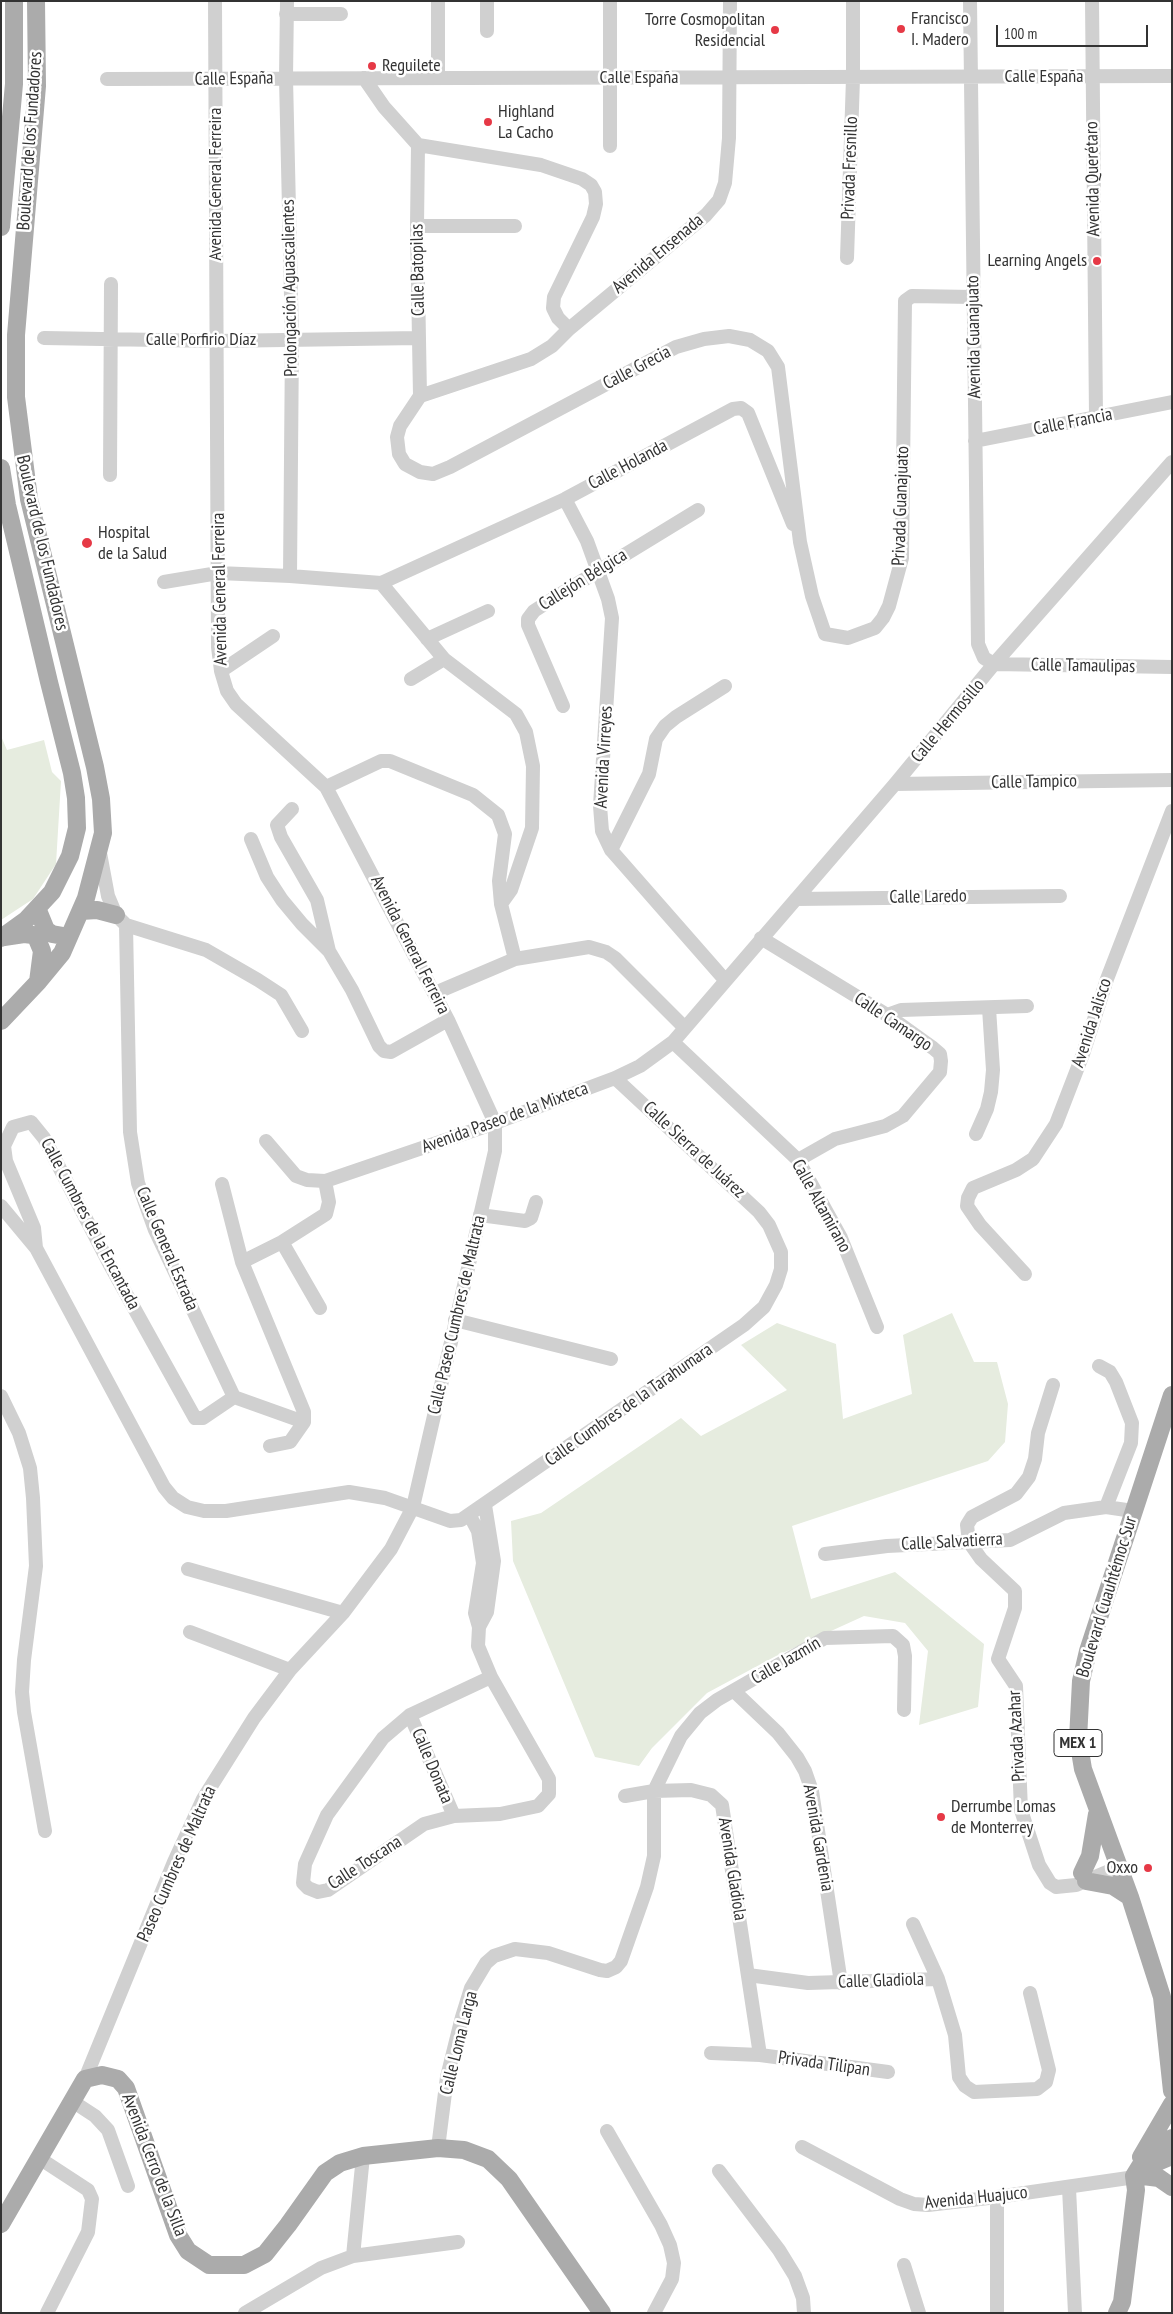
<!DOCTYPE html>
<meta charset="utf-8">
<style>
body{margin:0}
#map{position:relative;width:1173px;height:2314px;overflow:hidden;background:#fff;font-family:"PT Sans Narrow",sans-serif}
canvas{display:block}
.frame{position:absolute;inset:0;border:2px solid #333;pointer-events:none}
.scale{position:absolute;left:996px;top:25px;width:152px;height:22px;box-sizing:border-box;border:2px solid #333;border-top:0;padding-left:6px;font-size:15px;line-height:18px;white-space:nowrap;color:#333;-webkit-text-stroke:4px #fff;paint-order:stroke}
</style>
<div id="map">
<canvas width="1173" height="2314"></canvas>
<div class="frame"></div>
<div class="scale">100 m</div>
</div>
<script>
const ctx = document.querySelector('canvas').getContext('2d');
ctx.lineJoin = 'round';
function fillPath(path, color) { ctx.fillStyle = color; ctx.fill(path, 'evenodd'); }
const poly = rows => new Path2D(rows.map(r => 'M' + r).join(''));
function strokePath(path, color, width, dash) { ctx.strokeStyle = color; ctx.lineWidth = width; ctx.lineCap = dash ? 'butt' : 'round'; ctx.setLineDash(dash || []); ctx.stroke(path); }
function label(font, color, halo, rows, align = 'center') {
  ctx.font = font + ' "PT Sans Narrow",sans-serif'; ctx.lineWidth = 5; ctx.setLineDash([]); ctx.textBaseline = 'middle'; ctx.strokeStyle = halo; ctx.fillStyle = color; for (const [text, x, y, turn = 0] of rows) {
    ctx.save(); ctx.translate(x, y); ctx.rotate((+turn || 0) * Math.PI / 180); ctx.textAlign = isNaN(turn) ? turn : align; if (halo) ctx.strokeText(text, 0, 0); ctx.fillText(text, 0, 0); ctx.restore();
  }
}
const green = poly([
 [1,736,7,750,44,740,52,772,61,781,56,864,33,899,1,920],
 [952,1313,974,1362,997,1362,1008,1404,1005,1442,988,1461,792,1526,811,1599,895,1572,984,1644,978,1707,919,1725,928,1651,905,1623,864,1616,776,1656,707,1693,652,1748,639,1766,595,1757,513,1561,511,1521,541,1513,681,1418,701,1436,787,1390,741,1345,777,1323,836,1344,843,1419,912,1394,903,1335]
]);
const minor = poly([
 [287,1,286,78,292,340,290,576],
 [438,1,438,77],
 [487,1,487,31],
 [970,1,978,644,984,658,994,664,1172,667],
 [1092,1,1096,417],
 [286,14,341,14],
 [364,78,384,107,418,145,541,165,582,179,591,185,595,192,596,204,593,217,554,297,553,308,558,318,569,329],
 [107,79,1172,76],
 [418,145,417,226,420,396],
 [610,146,610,1],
 [417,226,515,226],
 [847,258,853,78,853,1],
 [44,338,217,341,419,338],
 [420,396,400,426,397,437,399,454,405,464,420,472,433,474,450,467,676,347,704,339,729,336,750,340,768,351,778,367,800,542,812,596,825,634,848,638,875,628,883,618,889,606,902,558,905,301,912,296,973,297],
 [420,396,531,359,552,346,569,329,706,215,719,200,725,183,729,138,730,1],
 [975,441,1172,402],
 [110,475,111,284],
 [565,499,587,541,608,599,612,618,600,806,602,831,611,850,725,980],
 [164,582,218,573,290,576,381,583,444,659,516,714,526,732,533,766,532,828,511,890,501,904],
 [381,583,565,499,733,409,741,408,748,413,793,524],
 [427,639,488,611],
 [221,671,273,636],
 [411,679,444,659],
 [563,706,528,625,528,619,534,611,554,598,698,510],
 [895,784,1172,780],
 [326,787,381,761,390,761,473,795,498,815,505,834,499,881,501,904,515,959],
 [292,809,277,825,281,837,317,900,329,951,352,990,379,1046,384,1051,391,1052,448,1020],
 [251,839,267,877,282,900,302,924,329,951],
 [611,850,649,774,656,739,665,726,676,717,725,686],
 [100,853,108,896,116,915,126,925,206,950,258,980,281,995,302,1031],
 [796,899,1060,896],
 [126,925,130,1132,138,1183,155,1230,234,1397,304,1422,304,1412,242,1262,222,1184],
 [761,938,887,1015,933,1048,940,1054,941,1061,940,1072,903,1116,885,1126,835,1139,798,1160],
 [435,993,515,959,589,947,606,952,615,958,685,1028],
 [887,1015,901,1010,1027,1006],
 [673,1042,798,1160,841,1238,877,1327],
 [976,1134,987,1109,991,1092,993,1070,989,1008],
 [266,1141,296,1176,307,1180,325,1181,495,1123,615,1078,640,1066,673,1042,895,784,994,664,1172,462],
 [1,1206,36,1248,164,1487,173,1498,187,1507,204,1511,226,1511,349,1492,385,1498,450,1521,461,1520,744,1325,764,1307,776,1285,781,1269,781,1252,769,1225,759,1212,615,1078],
 [480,1215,525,1221,531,1218,536,1202],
 [282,1242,320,1308],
 [36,1248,34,1228,6,1161,4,1146,13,1127,31,1122,44,1138,109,1263,195,1418,203,1418,234,1397],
 [242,1262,282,1242,326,1214,329,1202,325,1181],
 [1025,1274,980,1225,967,1206,968,1198,973,1188,1016,1170,1033,1159,1056,1124,1083,1054,1107,979,1172,811],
 [455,1320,611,1359],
 [1099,1366,1110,1372,1116,1382,1132,1423,1131,1443,1106,1507],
 [1053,1385,1038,1433,1035,1459,1029,1477,1016,1494,972,1517,967,1525,969,1542,981,1559,1015,1591,1015,1608,998,1659,1016,1686,1021,1810,1039,1865,1050,1883,1056,1887,1076,1885,1119,1867],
 [1,1396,19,1433,30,1468,33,1498,36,1566,24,1660,22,1692,24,1712,45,1831],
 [270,1446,290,1442,304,1422],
 [470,1516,478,1531,483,1563,475,1613,479,1627,478,1646,491,1677,549,1779,549,1794,538,1806,500,1814,454,1816,424,1824,328,1890,318,1892,308,1888,303,1883,305,1864,327,1815,383,1738,410,1715,491,1677],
 [825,1554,887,1546,1010,1540,1064,1513,1106,1507,1133,1511],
 [188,1569,343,1613],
 [479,1627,487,1612,494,1561,485,1505],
 [190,1632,290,1670],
 [734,1691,778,1733,797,1757,805,1771,812,1791,841,1983],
 [410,1715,454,1816],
 [625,1796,654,1791,691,1790,711,1795,722,1805,760,2055],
 [913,1924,938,1979,955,2035,959,2077,965,2086,974,2092,1037,2089,1046,2082,1049,2070,1030,1993],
 [748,1975,808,1983,938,1979],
 [711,2053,760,2055,888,2072],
 [85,2079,174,1862,203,1799,254,1718,290,1670,343,1613,391,1549,413,1507,495,1151,495,1123,448,1020,326,787,236,704,227,691,221,671,218,647,215,1],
 [72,2101,95,2116,108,2130,128,2186],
 [607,2131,661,2225,670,2245,674,2263,672,2279,654,2313],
 [802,2147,900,2199,914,2204,928,2205,997,2197,1142,2176],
 [438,2148,447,2077,462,2017,471,1988,486,1963,494,1956,515,1949,548,1953,600,1970,607,1971,616,1967,621,1961,647,1887,654,1856,654,1791,681,1736,700,1713,717,1700,825,1638,893,1636,903,1645,905,1656,904,1710],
 [39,2158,88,2190,92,2199,88,2232,47,2313],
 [719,2171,779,2250,795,2276,803,2298,804,2313],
 [1069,2188,1075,2313],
 [997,2197,997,2313],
 [353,2256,363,2156],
 [904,2265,919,2313],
 [245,2313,321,2268,353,2256,458,2242]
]);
const major = poly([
 [1,227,14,84,14,1],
 [1,468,7,505,49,682,72,773,76,798,77,828,70,856,52,892,26,920,1,938],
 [37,908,46,930,52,934,69,937],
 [81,911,97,910,116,915],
 [4,937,24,934,33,935,37,939,42,951,38,982],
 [1,1021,38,982,62,953,86,898,103,833,101,799,95,767,29,499,16,397,16,335,37,86,36,1],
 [1172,1395,1088,1651,1081,1681,1078,1739,1083,1769,1130,1897,1162,1997,1172,2091],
 [1082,1873,1090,1856,1097,1814],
 [1086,1881,1113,1886,1130,1897],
 [1141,2157,1172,2104],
 [1144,2175,1153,2164,1172,2156],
 [1143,2176,1159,2178,1172,2187],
 [1,2224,85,2079,102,2075,118,2079,126,2088,178,2235,188,2251,209,2265,244,2265,265,2254,288,2225,325,2173,340,2163,363,2156,438,2148,464,2150,488,2159,509,2179,602,2313],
 [1117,2313,1122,2302,1136,2190,1134,2176,1147,2155,1172,2138]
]);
const markers = [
 [901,29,5,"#e63946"],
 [775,30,5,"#e63946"],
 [372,66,5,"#e63946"],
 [488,122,5,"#e63946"],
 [1097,261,5,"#e63946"],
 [87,543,6,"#e63946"],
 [941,1817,5,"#e63946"],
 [1148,1868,5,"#e63946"]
];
const shields = [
 [1078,1743,48]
];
const shieldNames = [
 ["MEX 1",1078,1743]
];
const poiNames = [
 ["Francisco",911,19],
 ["I. Madero",911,40],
 ["Torre Cosmopolitan",765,20,"right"],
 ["Residencial",765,41,"right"],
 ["Reguilete",382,66],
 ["Highland",498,112],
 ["La Cacho",498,133],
 ["Learning Angels",1087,261,"right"],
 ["Hospital",98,533],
 ["de la Salud",98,554],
 ["Derrumbe Lomas",951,1807],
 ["de Monterrey",951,1828],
 ["Oxxo",1138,1868,"right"]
];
const streetNames = [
 ["Calle España",1044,77],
 ["Calle España",639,78],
 ["Calle España",234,79,-1],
 ["Boulevard de los Fundadores",30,141,-86],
 ["Privada Fresnillo",850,168,-88],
 ["Avenida Querétaro",1093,179,-91],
 ["Avenida General Ferreira",216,184,-90],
 ["Avenida Ensenada",658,254,-40],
 ["Calle Batopilas",418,270,-91],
 ["Prolongación Aguascalientes",290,288,-91],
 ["Avenida Guanajuato",974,337,-91],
 ["Calle Porfirio Díaz",201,340],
 ["Calle Grecia",637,368,-28],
 ["Calle Francia",1073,422,-11],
 ["Calle Holanda",628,465,-28],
 ["Privada Guanajuato",901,506,-88],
 ["Boulevard de los Fundadores",42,543,77],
 ["Callejón Bélgica",583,580,-32],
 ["Avenida General Ferreira",220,589,-91],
 ["Calle Tamaulipas",1083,666,1],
 ["Calle Hermosillo",948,721,-50],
 ["Avenida Virreyes",604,757,-87],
 ["Calle Tampico",1034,782,-1],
 ["Calle Laredo",928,897,-1],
 ["Avenida General Ferreira",410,945,63],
 ["Calle Camargo",893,1022,34],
 ["Avenida Jalisco",1092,1023,-72],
 ["Avenida Paseo de la Mixteca",505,1118,-20],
 ["Calle Sierra de Juárez",694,1150,43],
 ["Calle Altamirano",821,1206,61],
 ["Calle Cumbres de la Encantada",90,1224,62],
 ["Calle General Estrada",167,1249,67],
 ["Calle Paseo Cumbres de Maltrata",457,1315,-77],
 ["Calle Cumbres de la Tarahumara",629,1405,-35],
 ["Calle Salvatierra",952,1542,-3],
 ["Boulevard Cuauhtémoc Sur",1107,1597,-73],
 ["Calle Jazmín",786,1661,-30],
 ["Privada Azahar",1017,1736,-93],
 ["Calle Donata",432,1766,67],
 ["Avenida Gardenia",818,1838,80],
 ["Calle Toscana",365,1863,-33],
 ["Paseo Cumbres de Maltrata",177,1864,-66],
 ["Avenida Gladiola",732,1869,81],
 ["Calle Gladiola",881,1981,-2],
 ["Calle Loma Larga",459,2043,-76],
 ["Privada Tilipan",824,2064,8],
 ["Avenida Cerro de la Silla",154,2165,69],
 ["Avenida Huajuco",976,2198,-6]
];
fillPath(green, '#e6ecdf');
strokePath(minor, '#d0d0d0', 14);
strokePath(major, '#ababab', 18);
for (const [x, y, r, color] of markers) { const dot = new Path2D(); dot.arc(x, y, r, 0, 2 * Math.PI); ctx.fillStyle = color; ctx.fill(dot); strokePath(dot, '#fff', 2); }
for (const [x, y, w] of shields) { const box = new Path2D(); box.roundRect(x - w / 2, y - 13.5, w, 27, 4); ctx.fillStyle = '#fff'; ctx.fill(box); strokePath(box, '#333', 1); }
label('bold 16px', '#333', null, shieldNames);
label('18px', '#333', '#fff', poiNames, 'left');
label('18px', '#333', '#fff', streetNames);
</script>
